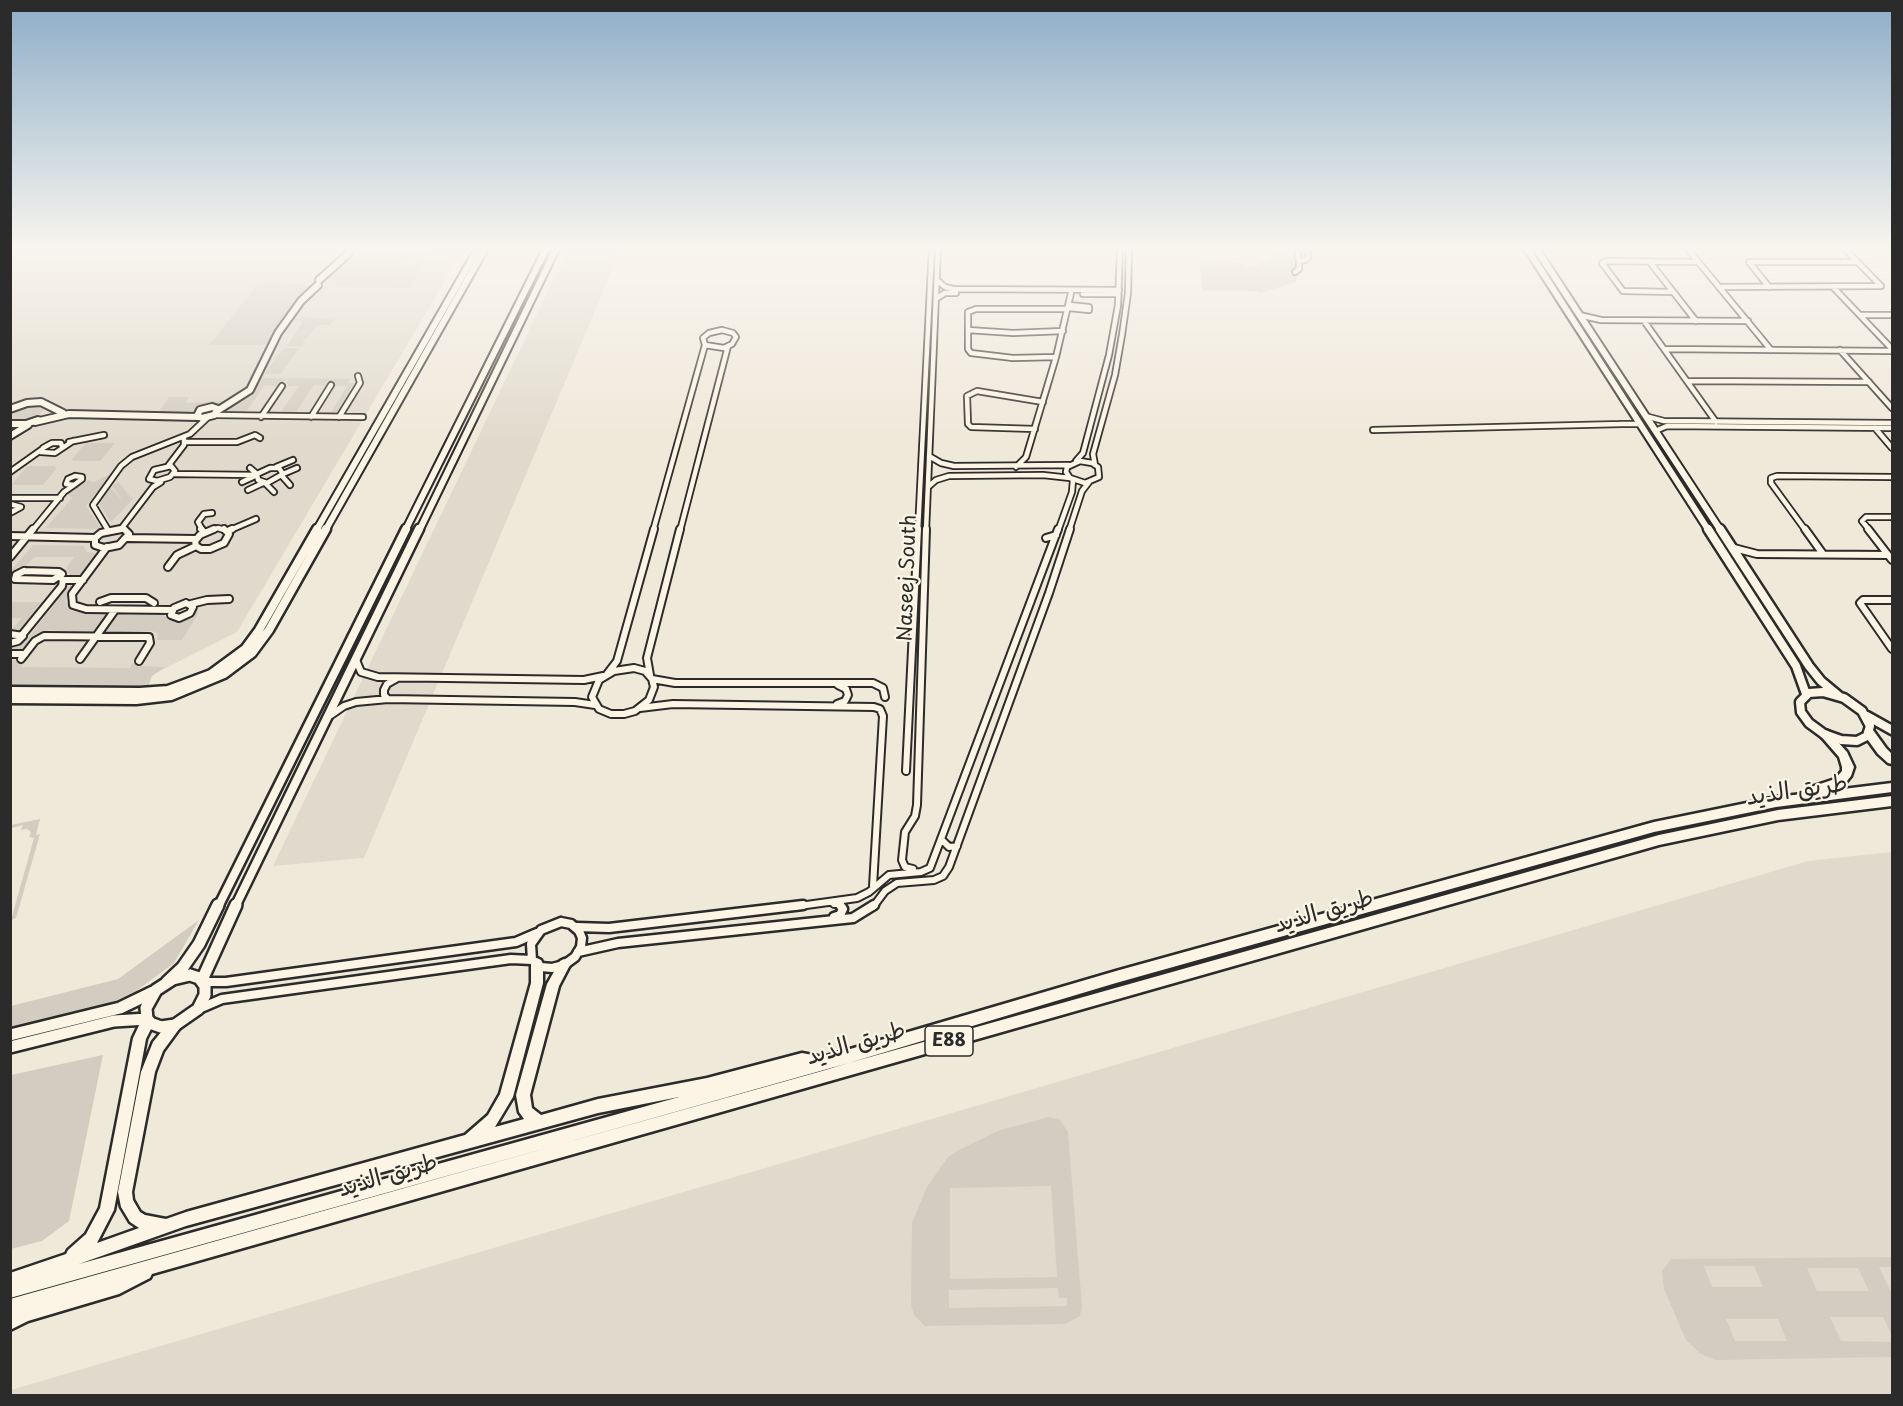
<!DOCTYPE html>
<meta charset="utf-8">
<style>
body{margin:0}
#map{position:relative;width:1903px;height:1406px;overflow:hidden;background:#efe9da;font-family:"Playpen Sans",sans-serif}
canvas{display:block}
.frame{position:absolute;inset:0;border:12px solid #2b2b2b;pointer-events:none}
</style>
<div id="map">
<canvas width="1903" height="1406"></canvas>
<div class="frame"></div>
</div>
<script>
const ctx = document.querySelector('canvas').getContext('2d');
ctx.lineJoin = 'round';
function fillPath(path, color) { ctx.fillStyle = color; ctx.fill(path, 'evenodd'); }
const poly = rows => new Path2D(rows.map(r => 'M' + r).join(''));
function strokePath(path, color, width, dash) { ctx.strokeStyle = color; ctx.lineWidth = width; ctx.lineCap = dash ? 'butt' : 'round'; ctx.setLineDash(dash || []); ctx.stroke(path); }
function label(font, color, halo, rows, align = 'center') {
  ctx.font = font + ' "Playpen Sans","Playpen Sans Arabic",sans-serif'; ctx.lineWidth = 4.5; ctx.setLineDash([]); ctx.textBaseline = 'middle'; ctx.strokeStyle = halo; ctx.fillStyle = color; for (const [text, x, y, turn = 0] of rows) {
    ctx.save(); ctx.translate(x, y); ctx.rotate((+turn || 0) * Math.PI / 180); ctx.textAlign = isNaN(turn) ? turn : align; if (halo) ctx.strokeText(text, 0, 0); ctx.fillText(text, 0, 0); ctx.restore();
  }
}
const built = poly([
 [11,247,465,247,237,632,152,675,11,674],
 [569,247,622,247,364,858,273,866],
 [1892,852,1892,1395,11,1396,11,1390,1808,861]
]);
const green = poly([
 [356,247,444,247,420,260,397,259,408,266,424,259,431,261,424,263,411,285,413,286,410,288,341,287,329,280,332,278,327,277],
 [1275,250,1301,254,1296,282,1261,293,1256,291,1202,290,1199,259,1228,260,1255,268,1263,261,1267,261],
 [259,283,304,284,309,287,280,324,267,345,209,345],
 [305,317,325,319,342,317,334,319,330,325,318,325,302,343,305,343,303,347,287,346,303,321,291,320],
 [287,348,301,349,296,352,281,374,264,374,282,350],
 [263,378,287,378,280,387,265,385,246,412,222,412,254,391],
 [289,378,350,379,348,383,359,383,353,385,336,413,331,413,347,386,335,386,335,384,328,384,327,386,314,385,296,412,281,412,299,386,287,386,288,384,285,384],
 [169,397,189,397,185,403,231,400,223,404,207,405,187,412,159,412],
 [38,406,44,410,34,418,16,421,11,418,12,413,20,408],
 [86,443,115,443,100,461,73,461,72,459],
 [27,466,55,466,56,469,43,485,12,485],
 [113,473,86,506,100,527,99,529,46,528,72,498,68,494,72,489,88,480,94,482],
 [119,482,131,498,135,497,111,522,99,504,110,487,124,502,112,486],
 [33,545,84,546,87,552,99,554,84,573,78,576,70,576,66,568,74,557,34,557,26,566,17,567,11,575,11,571],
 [69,584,73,585,65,601,71,611,106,614,94,632,47,630,35,637,23,651,11,651,11,647,27,640],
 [11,602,45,602,21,630,11,630,22,618,11,618,11,613,13,612,11,612],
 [195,612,199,612,182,640,157,640,158,634,152,631,104,632,115,617,120,613,163,615,168,619,176,621,185,619],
 [12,660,25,661,22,667,130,668,132,664,142,663,141,666,165,667,152,676,148,687,11,685],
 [40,819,36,835,40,834,16,918,11,920,34,838,29,837,31,832,27,829,21,830,23,825,11,828,11,825],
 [199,920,174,963,136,991,104,1006,11,1028,11,1006,118,979],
 [103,1055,69,1221,42,1241,11,1249,11,1075],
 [1049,1117,1060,1120,1068,1132,1082,1307,1080,1316,1065,1324,925,1326,914,1315,911,1305,912,1223,927,1187,948,1157,959,1150,1000,1130],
 [1051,1186,1057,1277,950,1279,950,1188],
 [1058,1288,1059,1298,1067,1298,1067,1306,949,1308,949,1290],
 [1892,1257,1892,1267,1879,1267,1890,1290,1892,1290,1892,1336,1883,1317,1830,1317,1841,1341,1892,1342,1892,1357,1716,1360,1701,1354,1686,1340,1664,1289,1662,1271,1671,1259],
 [1704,1266,1754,1266,1763,1287,1712,1287],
 [1807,1268,1858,1268,1869,1291,1817,1291],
 [1726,1319,1778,1319,1787,1341,1735,1341]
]);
const streetFar2 = poly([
 [1686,247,1771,350],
 '1297.5 255a5.5 5.5 0 1 1 11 0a5.5 5.5 0 1 1-11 0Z',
 [1649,261,1696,321],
 [1295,272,1299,269,1299,260],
 [938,281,945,287,953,289,1119,290],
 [1719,287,1881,286,1843,247],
 [1769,287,1749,262,1858,262],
 [1833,287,1892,349],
 [1673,292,1623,291,1602,263,1607,261,1698,262],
 [1083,294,1118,294],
 [937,298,945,293,956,293],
 [1069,305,1089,307,1089,310,1069,308],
 [1579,315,1601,320,1748,321],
 [1860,315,1892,315],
 [1644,321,1716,422],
 [722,330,733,333,736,337,732,344,724,348,705,345,703,338,709,333,722,330],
 [968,330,1013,333,1063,331],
 [1665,349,1892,351],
 [1840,350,1892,408],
 [1056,357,1013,358,971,353,968,349,968,312,976,309,1068,309],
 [1687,381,1869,382],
 [214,415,363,417],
 [1645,416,1664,421,1892,423],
 [261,417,282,386],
 [311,417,331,385],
 [339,417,360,383,358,376],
 [1620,424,1640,424],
 [1875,428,1892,448],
 [1035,429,971,427,968,424,967,396,977,391,1043,402],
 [1373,430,1622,424],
 [1655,431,1667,426,1892,428],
 [69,442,104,435],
 [185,442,237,442,255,435,260,438],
 [62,447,61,443,52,443,43,448,41,452,55,453,73,441],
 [929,456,941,463,954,466,1069,465],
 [1076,461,1083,453,1109,355,1118,305,1120,247],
 [1080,461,1092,463,1098,467,1099,477,1085,483,1070,478,1066,472,1067,467,1080,461],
 [1095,465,1093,454,1115,375,1122,335,1128,293,1129,247],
 [168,466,184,445,184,439],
 [171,466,175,471,170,477,157,481,149,479,154,470,171,466],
 [276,467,293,460],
 [1016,467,1026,457,1056,357,1071,293],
 [250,468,257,474],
 [270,468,279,468,283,474,267,483,258,480,257,474,270,468],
 [10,472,41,450],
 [174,474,256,475],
 [283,474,297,468],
 [75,476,82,477,82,479,74,485,66,484,68,479,75,476],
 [282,476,290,485],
 [242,482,255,476],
 [265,483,274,492],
 [928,487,936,480,949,476,1043,475,1070,478],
 [248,490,263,483],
 [10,498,60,498],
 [10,504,21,507,10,513],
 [121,529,153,487,161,482],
 [108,530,93,505,121,466,132,457,190,434,207,418],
 [32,531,64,492,74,485],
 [113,531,124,529,126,531],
 [203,531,198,522,204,514,212,513],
 [210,531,218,528,227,531],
 [228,531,256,519],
 [653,531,705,345],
 [680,531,728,346],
 [918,531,932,247],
 [926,531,938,247],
 [1058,531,1072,492,1073,480],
 [1069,531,1082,491,1089,482],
 [1806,531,1771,483,1771,478,1777,476,1892,477],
 [1870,531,1862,521,1866,517,1892,517]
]);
const streetFar1 = poly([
 [121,529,101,533,95,538,95,545,104,548,119,545,129,534,124,529],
 [201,529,204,532],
 [214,529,200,535,195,541,196,546,201,549,210,549,224,543,229,534,224,529],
 [1805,529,1823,554],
 [1868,529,1892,560],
 [228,531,232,529],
 [10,536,95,538],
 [127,538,196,539],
 [1046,538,1056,535],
 [107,547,72,594,73,605,86,609,172,610],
 [1734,548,1757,554,1888,555],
 [10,557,33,529],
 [168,567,177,555,196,546],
 [24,571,59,572,62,574,53,580,15,579,16,575,24,571],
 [63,580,83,580],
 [1892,600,1863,600,1860,603,1892,649],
 [100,602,111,598,146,598,154,603],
 [186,603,193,607,190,613,179,618,171,615,174,608,186,603],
 [191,604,207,600,229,599],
 [10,634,23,636,18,641,10,643],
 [22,635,62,586,63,580,60,577],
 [10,654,25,654],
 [21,659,35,641,44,636,149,637,150,643,139,661],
 [80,659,115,610],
 [356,660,361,672,378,677,584,680,603,676],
 [634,668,645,671,652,679,654,687,649,700,635,711,624,714,611,714,599,709,592,697,599,680,614,671,634,668],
 [607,674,617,661,654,529],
 [650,675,647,658,680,529],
 [652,679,675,683,873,683,883,688,885,697],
 [388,699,384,695,384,690,387,684,396,679],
 [837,704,845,701,848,695,846,689,838,685],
 [640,708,673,704,874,707,880,709,883,716,873,886],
 [331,715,344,706,356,702,388,699,575,702,595,705],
 [906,771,918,529],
 [942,840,949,847,957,846],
 [913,869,905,867,902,860,905,832,915,816,917,805,926,529],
 [834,904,839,904,841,907],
 [792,907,857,898,869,892,889,875,921,872,930,868,1058,529],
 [873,907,885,891,897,883,934,880,943,876,949,867,1049,593,1070,529]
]);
const street = poly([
 [834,917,840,915,843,909,840,905],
 [561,922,571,924,579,931,582,938,581,947,575,957,564,965,552,968,541,967,532,960,531,944,541,930,561,922],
 [577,927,609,928,803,905],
 [578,952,618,943,853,918,874,905],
 [203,982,226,982,516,942,537,933],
 [201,1008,222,999,511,959,532,960]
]);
const secondaryFar2 = poly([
 [1526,247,1709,531],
 [1535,247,1721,531],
 [319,280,348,254,352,247],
 [212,407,218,409,214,415,202,418,197,416,200,410,212,407],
 [10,409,27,403,41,402,63,413],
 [217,411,250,390,278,333,301,301,318,285],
 [35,422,69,414,198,417],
 [10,424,26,424,38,420],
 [10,436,28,425],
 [316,531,479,247],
 [325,531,486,247],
 [405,531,547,247],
 [419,531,557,247]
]);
const secondaryFar1 = poly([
 [1708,529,1796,666,1806,694],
 [1720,529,1809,666,1821,681,1839,696],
 [10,691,140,692,168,690,211,674,245,649,259,630,317,529],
 [1823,692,1844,698,1862,711,1870,726,1867,736,1857,741,1841,740,1824,734,1809,723,1801,712,1800,702,1809,693,1823,692],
 [10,699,136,700,171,696,224,674,252,653,269,630,326,529],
 [1867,716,1892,730],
 [218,907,406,529],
 [235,907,419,529]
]);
const secondary = poly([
 [190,975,199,978,205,986,205,995,198,1009,175,1025,161,1027,150,1023,147,1019,146,1008,156,990,173,979,190,975],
 [202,980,236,905],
 [167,982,183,967,199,944,218,905],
 [10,1035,120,1008,153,992],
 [10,1047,114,1021,147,1019]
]);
const highway = poly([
 [1869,729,1873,730,1886,748,1892,754,1892,764,1888,763,1878,754,1865,736,1864,733,1865,730,1869,729],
 [1824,730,1828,731,1847,752,1854,767,1851,776,1843,786,1827,791,1892,783,1892,792,1776,807,1654,832,1116,983,822,1071,10,1298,10,1273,66,1254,68,1250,86,1234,100,1208,133,1038,143,1017,148,1015,153,1017,155,1021,146,1039,114,1210,97,1243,139,1228,130,1222,121,1207,118,1192,141,1072,153,1042,170,1021,175,1019,180,1021,182,1025,163,1051,155,1072,132,1192,133,1200,140,1212,145,1215,166,1219,186,1212,465,1135,488,1115,500,1094,531,983,531,964,533,960,537,958,541,960,543,964,543,983,513,1097,495,1127,524,1119,519,1112,516,1095,547,984,560,961,564,959,568,961,570,965,559,986,530,1095,532,1108,541,1115,598,1099,707,1078,802,1053,823,1057,1116,971,1654,822,1776,797,1811,793,1809,790,1811,787,1835,779,1842,771,1842,767,1839,757,1819,734,1820,731,1824,730],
 [679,1097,79,1264,186,1226,598,1113,679,1097],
 [1892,796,1892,806,1778,820,1659,845,152,1274,150,1278,119,1294,28,1321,10,1330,10,1299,1659,835,1778,810,1892,796]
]);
const shields = [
 [949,1041,48]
];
const shieldNames = [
 ["E88",949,1041]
];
const streetNames = [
 ["Naseej South",908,578,-88]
];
const nearStreetnames = [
 ["طريق الذيد",1797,791,-8],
 ["طريق الذيد",1324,912,-16],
 ["طريق الذيد",856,1044,-16],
 ["طريق الذيد",388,1176,-16]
];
fillPath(built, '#e0dacc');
fillPath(green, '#d2cdc0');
strokePath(streetFar2, '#2b2b2b', 8);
strokePath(streetFar1, '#2b2b2b', 10);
strokePath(street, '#2b2b2b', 13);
strokePath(secondaryFar2, '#2b2b2b', 10);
strokePath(secondaryFar1, '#2b2b2b', 13);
strokePath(secondary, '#2b2b2b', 16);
strokePath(highway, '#2b2b2b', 5);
strokePath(streetFar2, '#fcf5e5', 4.5);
strokePath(streetFar1, '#fcf5e5', 6);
strokePath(street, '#fcf5e5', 8);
strokePath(secondaryFar2, '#fcf5e5', 6);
strokePath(secondaryFar1, '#fcf5e5', 8);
strokePath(secondary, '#fcf5e5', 11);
fillPath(highway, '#fcf5e5');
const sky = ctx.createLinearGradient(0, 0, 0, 444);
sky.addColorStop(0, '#8dadc8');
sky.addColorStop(0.56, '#f8f5ee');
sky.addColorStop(1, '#f8f5ee00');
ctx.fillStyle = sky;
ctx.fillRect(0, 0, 1903, 444);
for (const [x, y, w] of shields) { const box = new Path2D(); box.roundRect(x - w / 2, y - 15, w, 30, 4.5); ctx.fillStyle = '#fcf5e5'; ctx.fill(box); strokePath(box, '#2b2b2b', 1.5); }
label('bold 18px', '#2b2b2b', null, shieldNames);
label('20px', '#2b2b2b', '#fcf5e5', streetNames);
label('24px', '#2b2b2b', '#fcf5e5', nearStreetnames);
</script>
